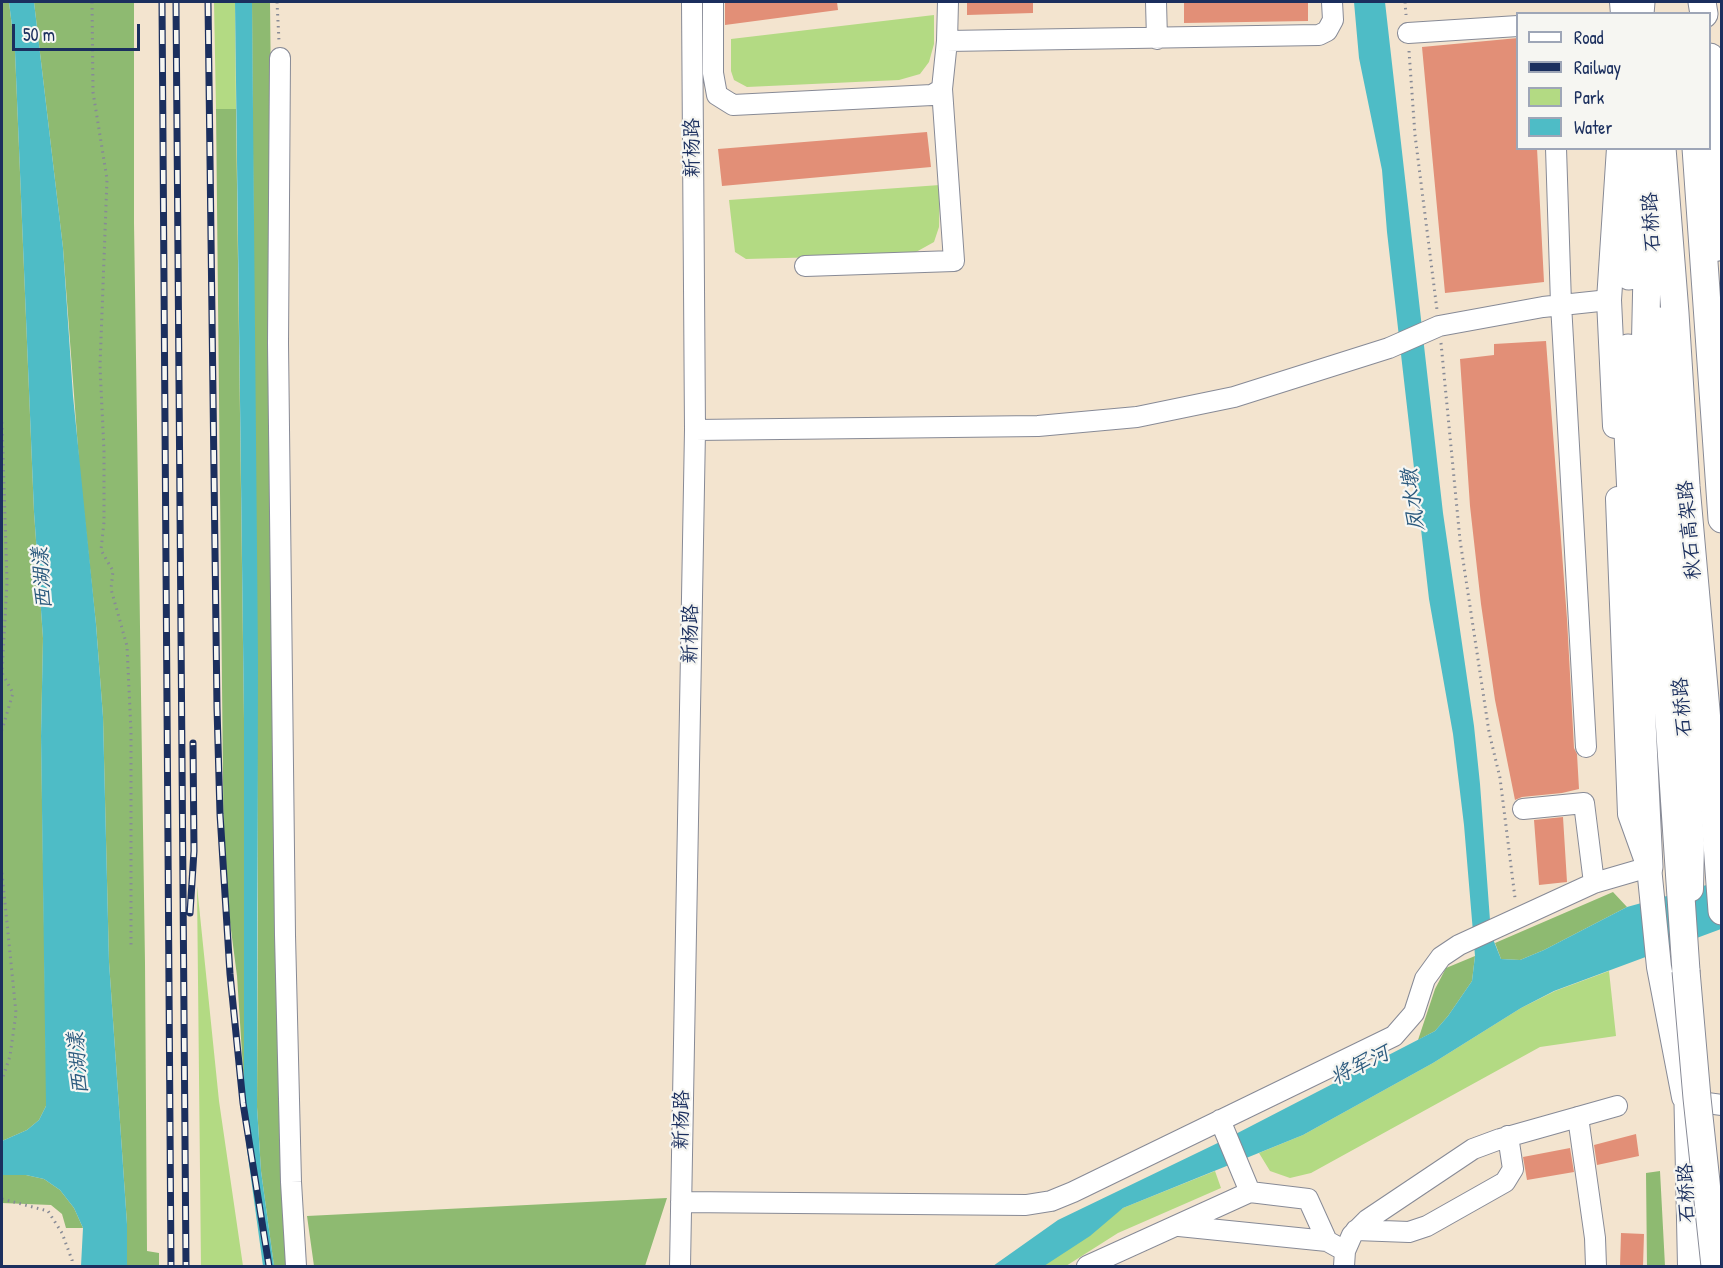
<!DOCTYPE html>
<meta charset="utf-8">
<style>
body{margin:0}
#map{position:relative;width:1723px;height:1268px;overflow:hidden;background:#f3e4cf;font-family:"Patrick Hand",sans-serif}
canvas{display:block}
.frame{position:absolute;inset:0;border:3px solid #1b2f5e;pointer-events:none}
.legend{position:absolute;left:1516px;top:12px;width:195px;height:138px;box-sizing:border-box;background:#f6f6f2;border:2px solid #9ea6b7;margin:0;padding:8px 10px;list-style:none;font-size:18px;color:#1b2f5e}
.legend li{display:flex;align-items:center;gap:12px;height:30px}
.legend b{width:30px;border:2px solid #9ea6b7}
.scale{position:absolute;left:12px;top:24px;width:128px;height:27px;box-sizing:border-box;border:3px solid #1b2f5e;border-top:0;padding-left:8px;font-size:18px;line-height:21px;white-space:nowrap;color:#1b2f5e;-webkit-text-stroke:4px #f6f6f2;paint-order:stroke}
</style>
<div id="map">
<canvas width="1723" height="1268"></canvas>
<div class="frame"></div>
<ul class="legend">
<li><b style="height:8px;background:#fff"></b>Road</li>
<li><b style="height:8px;background:#1b2f5e"></b>Railway</li>
<li><b style="height:16px;background:#b3da83"></b>Park</li>
<li><b style="height:16px;background:#4ebcc6"></b>Water</li>
</ul>
<div class="scale">50 m</div>
</div>
<script>
const ctx = document.querySelector('canvas').getContext('2d');
ctx.lineJoin = 'round';
function fillPath(path, color) { ctx.fillStyle = color; ctx.fill(path, 'evenodd'); }
const poly = rows => new Path2D(rows.map(r => 'M' + r).join(''));
function strokePath(path, color, width, dash) { ctx.strokeStyle = color; ctx.lineWidth = width; ctx.lineCap = dash ? 'butt' : 'round'; ctx.setLineDash(dash || []); ctx.stroke(path); }
function label(font, color, halo, rows, align = 'center') {
  ctx.font = font + ' "Patrick Hand","LXGW WenKai TC",sans-serif'; ctx.lineWidth = 4.5; ctx.setLineDash([]); ctx.textBaseline = 'middle'; ctx.strokeStyle = halo; ctx.fillStyle = color; for (const [text, x, y, turn = 0] of rows) {
    ctx.save(); ctx.translate(x, y); ctx.rotate((+turn || 0) * Math.PI / 180); ctx.textAlign = isNaN(turn) ? turn : align; if (halo) ctx.strokeText(text, 0, 0); ctx.fillText(text, 0, 0); ctx.restore();
  }
}
const green = poly([
 [214,2,235,2,236,109,216,109],
 [934,15,934,44,929,62,920,74,899,80,747,87,734,80,731,71,731,39],
 [940,185,939,227,934,242,916,252,900,255,746,259,735,252,729,200],
 [197,886,219,1101,243,1266,201,1266],
 [1609,971,1616,1036,1540,1047,1311,1173,1290,1178,1270,1171,1259,1153,1303,1135,1433,1063,1521,1008,1555,991],
 [1215,1171,1221,1188,1118,1233,1066,1266,1042,1266,1123,1208]
]);
const forest = poly([
 [2,2,9,2,15,51,34,512,43,638,41,736,46,1056,46,1106,39,1120,27,1130,2,1141],
 [34,2,134,2,134,223,145,963,147,1251,159,1253,159,1266,127,1266,127,1224,109,962,103,717,96,624,80,475,63,248],
 [252,2,270,2,283,1192,290,1266,274,1266,261,1171,257,1107,258,907],
 [216,109,236,109,244,719,245,1100,237,976,224,876],
 [1613,892,1627,907,1544,950,1520,960,1501,959,1495,943],
 [1475,956,1472,981,1448,1016,1435,1031,1418,1040,1435,989,1446,968],
 [1660,1171,1665,1266,1647,1266,1646,1173],
 [2,1175,26,1175,44,1179,60,1190,74,1208,83,1228,66,1228,62,1214,51,1205,2,1203],
 [667,1198,645,1266,314,1266,307,1216]
]);
const water = poly([
 [9,2,34,2,63,248,73,396,96,624,103,717,109,962,127,1224,127,1266,81,1266,83,1228,74,1208,60,1190,44,1179,26,1175,2,1175,2,1141,27,1130,39,1120,46,1106,41,736,43,638,34,512,15,51],
 [235,2,252,2,258,659,257,1107,261,1171,274,1266,263,1266,244,1127,244,719],
 [1354,2,1385,2,1443,513,1474,726,1480,784,1491,934,1501,959,1520,960,1544,950,1627,907,1721,881,1721,929,1554,991,1521,1008,1433,1063,1303,1135,1123,1208,1090,1236,1044,1266,993,1266,1058,1220,1226,1139,1435,1031,1448,1016,1472,981,1475,956,1464,825,1453,734,1429,599,1387,232,1382,170,1359,58]
]);
const building = poly([
 [725,2,837,2,838,10,725,25],
 [967,2,1033,2,1033,13,967,15],
 [1184,2,1308,2,1308,21,1184,23],
 [1518,38,1518,148,1537,148,1544,282,1445,293,1422,47],
 [927,132,931,167,722,186,718,149],
 [1546,341,1567,619,1574,748,1577,754,1579,789,1562,793,1522,797,1515,800,1495,700,1481,604,1470,506,1460,359,1494,355,1494,344],
 [1563,817,1567,882,1539,885,1534,820],
 [1636,1134,1639,1156,1597,1165,1594,1145],
 [1570,1148,1574,1172,1527,1180,1523,1157],
 [1621,1233,1644,1234,1643,1266,1620,1266]
]);
const path = poly([
 [92,2,93,92,107,179,100,366,104,451,104,522,101,550,113,571,111,589,127,646,131,731,131,946],
 [277,2,279,41],
 [1405,2,1406,15],
 [1409,51,1415,135,1437,310],
 [1441,343,1460,540,1489,732,1500,778,1515,898],
 [2,422,7,582,2,673,13,693,2,730],
 [2,873,16,1013,10,1056,2,1080],
 [2,1199,48,1211,62,1233,72,1260,72,1266]
]);
const minor = poly([
 [713,2,713,73,717,95,733,105,932,95,942,89,947,41,948,2],
 [1156,2,1157,39],
 [1408,33,1518,26],
 [947,41,1319,35,1327,31,1333,20,1332,2],
 [280,58,278,343,285,935,291,1182,296,1266],
 [1556,148,1561,304,1586,747],
 [805,266,954,261,942,89],
 [695,430,1038,426,1137,417,1234,397,1389,348,1439,326,1543,307,1609,300],
 [1523,809,1584,803,1594,883],
 [1685,1100,1722,1105],
 [1578,1117,1595,1238,1596,1266],
 [1220,1120,1250,1192],
 [681,1202,1026,1205,1051,1201,1073,1192,1394,1036,1414,1013,1425,979,1441,957,1459,945,1594,883,1649,867],
 [1179,1226,1327,1241],
 [1356,1230,1409,1232,1427,1226,1505,1182,1513,1169,1508,1136],
 [680,1266,695,430,692,2],
 [1087,1266,1250,1192,1308,1199,1327,1241,1345,1251],
 [1344,1266,1345,1251,1352,1235,1367,1220,1473,1149,1500,1139,1617,1106]
]);
const major = poly([
 [1622,2,1623,14],
 [1711,122,1716,249],
 [1647,148,1650,201],
 [1657,319,1692,843,1691,889],
 [1615,426,1609,300,1619,148],
 [1618,499,1630,814,1649,867,1659,967,1684,1097],
 [1686,1080,1690,1266]
]);
const highway = poly([
 [1702,2,1704,14],
 [1640,14,1641,2],
 [1710,57,1722,146],
 [1662,148,1675,313,1686,486,1713,789,1722,911],
 [1696,148,1722,519],
 [1649,182,1645,363,1686,971],
 [1629,276,1633,148],
 [1628,348,1627,412,1649,867]
]);
const rail = poly([
 [162,2,171,1266],
 [176,2,186,1266],
 [208,2,217,708,220,814,230,974,243,1103,269,1266],
 [190,913,194,851,193,743]
]);
const highwayBridge = poly([
 [1686,971,1697,1098,1715,1266]
]);
const streetNames = [
 ["新杨路",693,148,-90],
 ["石桥路",1652,222,-93],
 ["秋石高架路",1690,530,-95],
 ["新杨路",691,634,-89],
 ["石桥路",1683,707,-94],
 ["新杨路",682,1120,-89],
 ["石桥路",1687,1193,-92]
];
const waterNames = [
 ["凤水墩",1414,500,-97],
 ["西湖漾",43,578,-94],
 ["西湖漾",79,1063,-95],
 ["将军河",1360,1066,-26]
];
fillPath(green, '#b3da83');
fillPath(forest, '#8eba71');
fillPath(water, '#4ebcc6');
fillPath(building, '#e28f77');
strokePath(minor, '#878a96', 22);
strokePath(major, '#878a96', 26);
strokePath(highway, '#878a96', 29);
strokePath(path, '#878a96', 3, [1.5, 4.5]);
strokePath(minor, '#fff', 20);
strokePath(major, '#fff', 24);
strokePath(highway, '#fff', 27);
strokePath(rail, '#1b2f5e', 7);
strokePath(rail, '#f6f6f2', 4.5, [14]);
strokePath(highwayBridge, '#878a96', 29, []);
strokePath(highwayBridge, '#fff', 27);
label('20px', '#1b2f5e', '#f6f6f2', streetNames);
label('italic 21px', '#2a597d', '#f6f6f2', waterNames);
</script>
